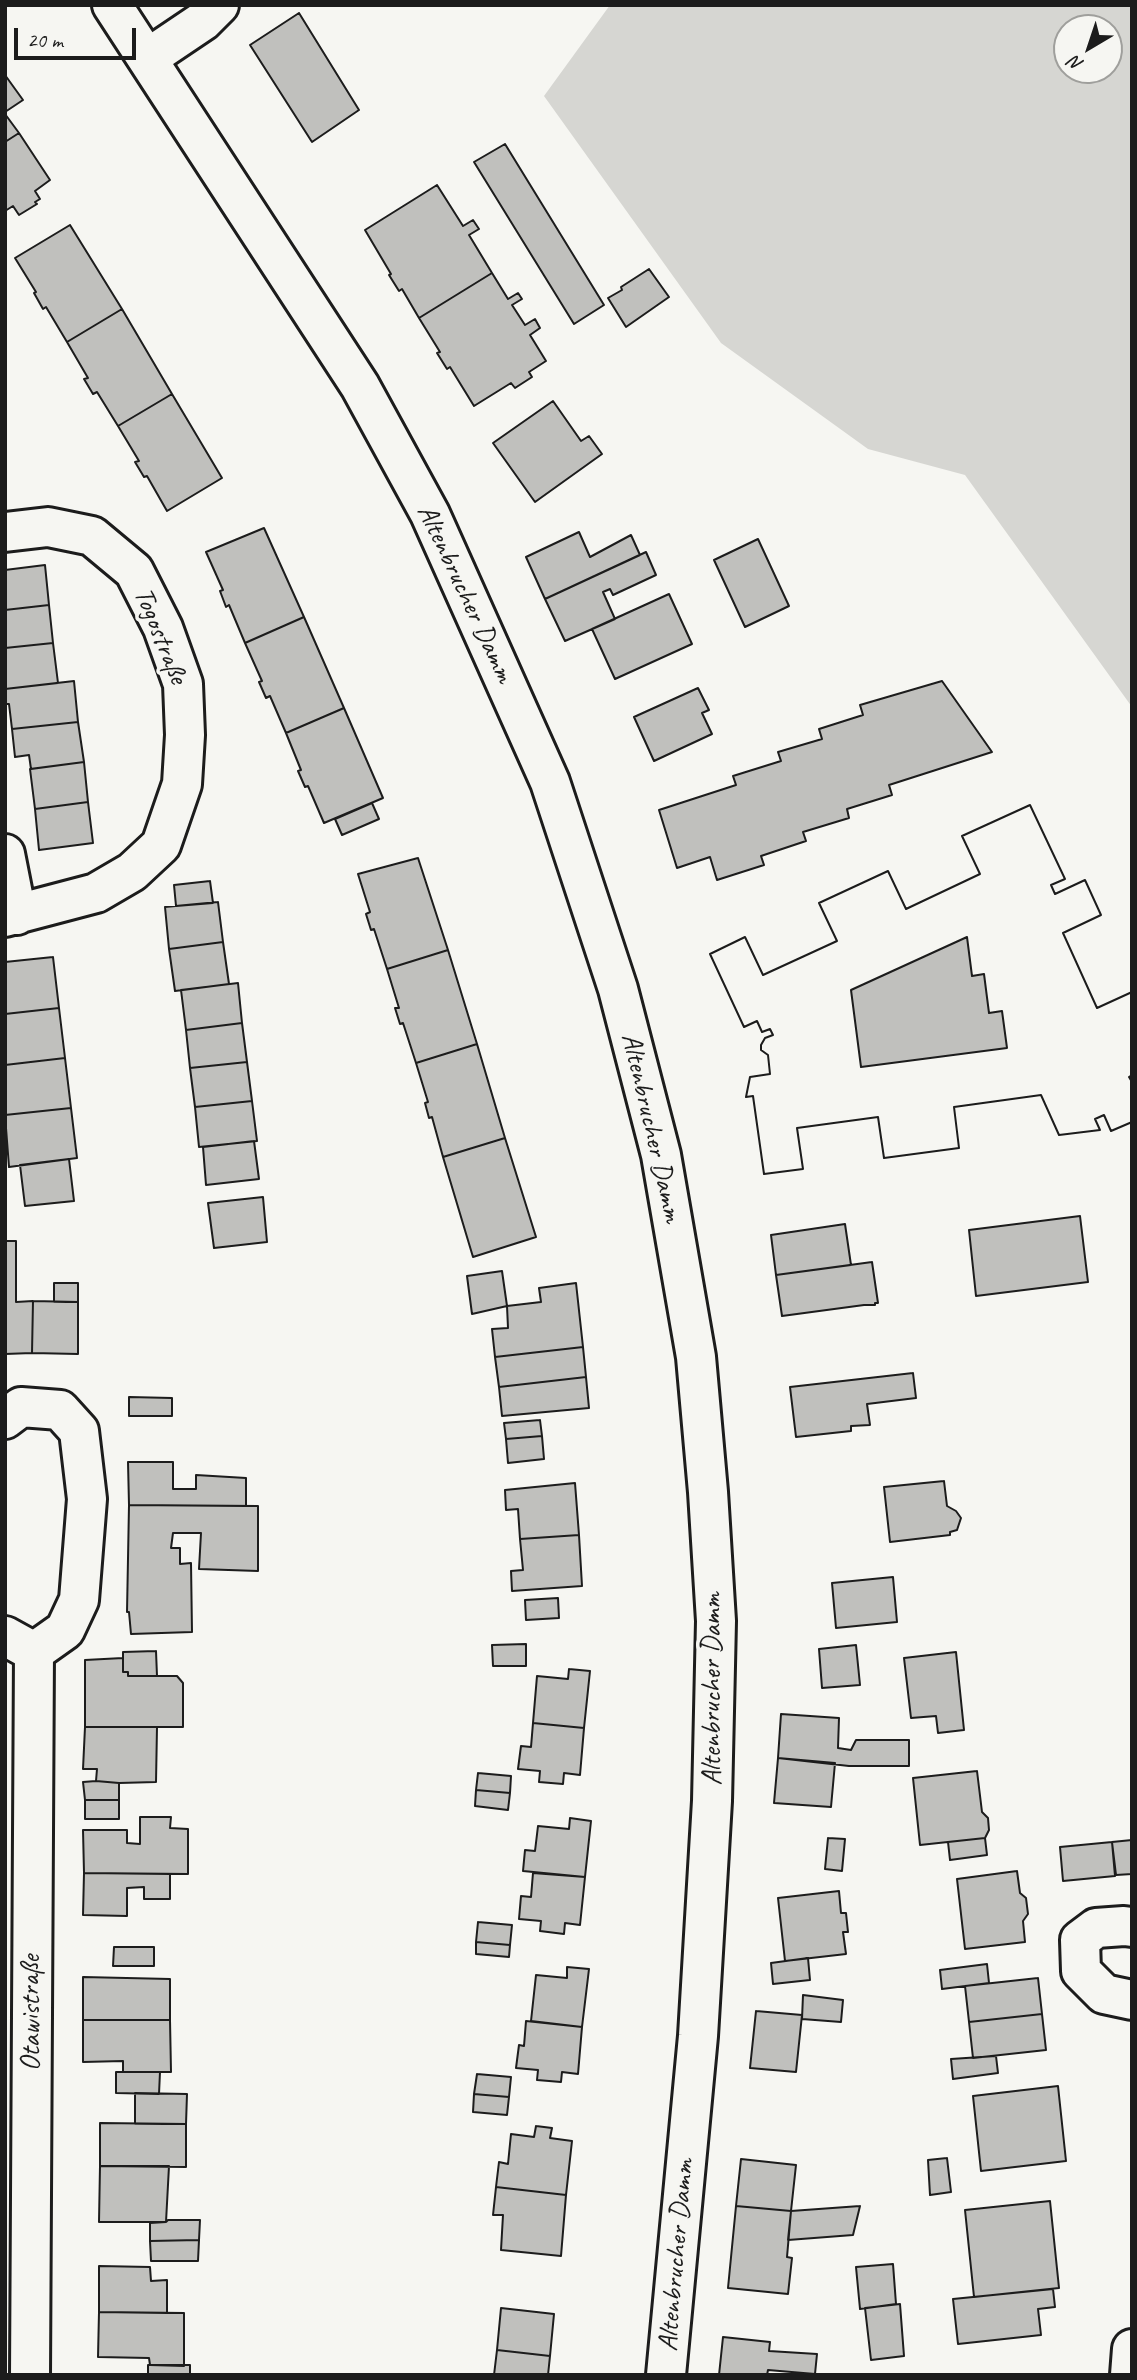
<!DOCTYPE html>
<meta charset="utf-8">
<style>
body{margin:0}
#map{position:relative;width:1137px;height:2380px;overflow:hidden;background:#f6f6f2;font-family:Caveat,sans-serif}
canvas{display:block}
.frame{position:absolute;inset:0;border:7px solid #1c1c1c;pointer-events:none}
.north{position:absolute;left:1053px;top:14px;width:70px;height:70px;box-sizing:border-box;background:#f6f6f2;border:2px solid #9f9f9c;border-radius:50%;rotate:219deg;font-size:19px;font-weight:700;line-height:28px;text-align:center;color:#1c1c1c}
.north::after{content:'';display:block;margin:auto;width:24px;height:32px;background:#1c1c1c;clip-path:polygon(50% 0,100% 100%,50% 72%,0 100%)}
.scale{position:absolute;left:14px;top:28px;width:122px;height:32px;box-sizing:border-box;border:4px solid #1c1c1c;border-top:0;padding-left:9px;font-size:21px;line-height:24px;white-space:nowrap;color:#1c1c1c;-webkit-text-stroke:5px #f6f6f2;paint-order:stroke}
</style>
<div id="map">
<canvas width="1137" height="2380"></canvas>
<div class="frame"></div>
<div class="north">N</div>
<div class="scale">20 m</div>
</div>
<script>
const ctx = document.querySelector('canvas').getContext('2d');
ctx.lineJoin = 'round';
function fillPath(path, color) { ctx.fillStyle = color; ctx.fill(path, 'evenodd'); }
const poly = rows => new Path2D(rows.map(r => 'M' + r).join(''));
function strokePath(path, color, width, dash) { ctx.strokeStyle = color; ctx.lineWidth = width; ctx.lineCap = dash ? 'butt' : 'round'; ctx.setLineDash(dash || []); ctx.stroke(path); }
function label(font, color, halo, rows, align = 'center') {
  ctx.font = font + ' Caveat,sans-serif'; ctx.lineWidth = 7; ctx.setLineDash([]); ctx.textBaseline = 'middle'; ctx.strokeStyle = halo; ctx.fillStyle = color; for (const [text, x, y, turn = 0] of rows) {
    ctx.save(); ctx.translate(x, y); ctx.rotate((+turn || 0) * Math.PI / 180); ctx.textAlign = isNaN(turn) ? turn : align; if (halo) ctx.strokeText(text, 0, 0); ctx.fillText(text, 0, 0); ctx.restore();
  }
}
const green = poly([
 [610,5,1132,5,1132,707,965,475,868,449,721,343,544,96],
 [1067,28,1109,28,1109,70,1067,70]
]);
const building = poly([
 [299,13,359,110,312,142,250,45,299,13],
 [5,75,23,100,5,112,5,75],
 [5,114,19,133,5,142,5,114],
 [19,133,50,180,35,191,40,199,35,202,37,204,19,215,13,206,5,211,5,142,19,133],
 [505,144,604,305,574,324,474,162,505,144],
 [437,185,463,226,473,220,479,229,469,235,492,273,419,318,402,289,399,291,389,275,391,274,365,230,437,185],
 [70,225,122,309,67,342,46,307,43,309,34,293,36,292,15,258,70,225],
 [649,269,669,297,626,327,608,298,622,290,621,287,649,269],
 [492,273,508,299,518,293,522,299,512,305,525,325,535,319,540,328,530,335,546,361,529,372,532,377,515,388,511,383,474,406,450,367,447,369,437,353,440,352,419,318,492,273],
 [122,309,172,394,118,426,97,392,93,394,84,379,88,378,67,342,122,309],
 [172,394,222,478,167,511,147,476,144,477,135,462,139,461,118,426,172,394],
 [553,401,581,441,589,436,602,454,535,502,493,443,553,401],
 [264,528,304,617,245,643,229,605,226,607,220,591,223,590,206,552,264,528],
 [579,532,590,557,631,535,640,555,545,599,526,557,579,532],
 [758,539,789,606,745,627,714,560,758,539],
 [646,552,656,575,613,595,610,589,603,592,615,619,565,641,545,599,646,552],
 [45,565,49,605,5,610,5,570,45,565],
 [669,594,692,644,615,679,592,629,669,594],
 [49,605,53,643,5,648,5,610,49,605],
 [304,617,344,708,286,733,270,696,266,698,259,682,262,681,245,643,304,617],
 [53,643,58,683,5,689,5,648,53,643],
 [74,681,78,722,12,729,9,704,5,704,5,689,74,681],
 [942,681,992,752,889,785,892,795,847,809,849,818,803,832,806,841,761,856,764,865,717,880,710,857,677,868,659,810,736,785,733,776,781,761,778,752,822,739,819,729,863,715,860,705,942,681],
 [698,688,709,710,702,713,712,734,654,761,634,717,698,688],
 [344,708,383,798,324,823,308,786,305,787,298,771,301,770,286,733,344,708],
 [78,722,84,762,31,769,29,755,15,757,12,729,78,722],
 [84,762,88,802,35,809,30,769,84,762],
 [88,802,93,843,39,850,35,809,88,802],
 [372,803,379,819,342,835,335,819,372,803],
 [1030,805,1065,879,1051,885,1055,894,1085,880,1101,915,1063,933,1097,1008,1132,992,1132,1075,1129,1077,1132,1082,1132,1122,1111,1131,1104,1115,1095,1119,1100,1130,1059,1135,1041,1095,954,1107,959,1148,884,1158,878,1117,797,1128,803,1169,764,1174,753,1096,746,1097,750,1077,770,1074,768,1055,761,1050,761,1045,765,1038,773,1035,770,1029,762,1032,757,1021,744,1027,710,954,745,937,763,975,837,941,819,903,888,871,906,909,980,874,962,836,1030,805],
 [967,937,972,976,984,974,989,1013,1002,1011,1007,1048,861,1067,851,990,967,937],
 [1030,805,1065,879,1051,885,1055,894,1085,880,1101,915,1063,933,1097,1008,1132,992,1132,1075,1129,1077,1132,1082,1132,1122,1111,1131,1104,1115,1095,1119,1100,1130,1059,1135,1041,1095,954,1107,959,1148,884,1158,878,1117,797,1128,803,1169,764,1174,753,1096,746,1097,750,1077,770,1074,768,1055,761,1050,761,1045,765,1038,773,1035,770,1029,762,1032,757,1021,744,1027,710,954,745,937,763,975,837,941,819,903,888,871,906,909,980,874,962,836,1030,805],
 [418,858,448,950,387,969,374,929,371,930,366,914,370,912,358,874,418,858],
 [210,881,213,903,176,906,174,885,210,881],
 [218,902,223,942,169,949,165,907,218,902],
 [223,942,229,984,175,991,169,949,223,942],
 [448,950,477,1044,416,1063,403,1023,400,1024,395,1008,399,1008,387,969,448,950],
 [53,957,59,1008,5,1014,5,962,53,957],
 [238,983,242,1023,186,1030,181,990,238,983],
 [59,1008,65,1058,5,1065,5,1014,59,1008],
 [242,1023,247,1062,190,1068,186,1030,242,1023],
 [477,1044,505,1138,443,1157,432,1117,429,1118,425,1103,428,1102,416,1063,477,1044],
 [65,1058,71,1108,5,1115,5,1065,65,1058],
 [247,1062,252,1101,195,1107,190,1068,247,1062],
 [252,1101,257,1141,199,1147,195,1107,252,1101],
 [71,1108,77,1158,9,1167,5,1115,71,1108],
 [505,1138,536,1237,473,1257,443,1157,505,1138],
 [254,1141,259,1179,206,1185,203,1147,254,1141],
 [69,1159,74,1201,25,1206,20,1165,69,1159],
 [263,1197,267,1242,214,1248,208,1203,263,1197],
 [1080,1216,1088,1282,976,1296,969,1230,1080,1216],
 [845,1224,851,1265,776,1275,771,1235,845,1224],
 [5,1241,16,1241,16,1302,33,1301,32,1353,5,1354,5,1241],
 [872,1262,878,1303,875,1303,875,1305,864,1305,782,1316,776,1275,872,1262],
 [502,1271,507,1306,472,1314,467,1276,502,1271],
 [54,1283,78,1283,78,1302,54,1302,54,1283],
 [576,1283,583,1347,495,1357,492,1329,508,1328,507,1306,541,1302,539,1288,576,1283],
 [33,1301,78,1302,78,1354,32,1353,33,1301],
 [583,1347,586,1377,499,1387,495,1357,583,1347],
 [913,1373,916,1398,867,1404,870,1425,851,1426,851,1431,796,1437,790,1387,913,1373],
 [586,1377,589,1408,502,1416,499,1387,586,1377],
 [129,1397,172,1398,172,1416,129,1416,129,1397],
 [540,1420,542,1436,506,1439,504,1423,540,1420],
 [542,1436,544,1459,508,1463,506,1439,542,1436],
 [128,1462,173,1462,173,1489,196,1489,196,1475,246,1478,246,1506,129,1505,128,1462],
 [944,1481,947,1506,956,1511,961,1518,957,1530,950,1532,950,1535,890,1542,884,1487,944,1481],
 [575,1483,579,1535,520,1539,518,1509,506,1510,505,1490,575,1483],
 [129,1505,258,1506,258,1571,199,1569,201,1533,173,1533,171,1548,180,1548,180,1564,191,1563,192,1632,131,1634,129,1612,127,1612,129,1505],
 [579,1535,582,1586,512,1591,511,1571,523,1570,520,1539,579,1535],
 [893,1577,897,1622,836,1628,832,1583,893,1577],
 [558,1598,559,1618,526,1620,525,1600,558,1598],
 [526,1644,526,1666,493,1666,492,1645,526,1644],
 [856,1645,860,1685,822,1688,819,1649,856,1645],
 [156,1651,157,1676,128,1676,128,1672,123,1672,123,1652,156,1651],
 [956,1652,964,1730,938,1733,936,1716,911,1718,904,1658,956,1652],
 [123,1658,123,1672,128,1672,128,1676,177,1676,183,1683,183,1727,85,1727,85,1660,123,1658],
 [569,1669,590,1671,584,1728,533,1723,537,1676,568,1679,569,1669],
 [781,1714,839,1718,838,1748,851,1750,856,1740,909,1740,909,1766,849,1766,778,1758,781,1714],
 [533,1723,584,1728,580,1775,564,1773,563,1784,539,1782,540,1771,518,1769,521,1746,531,1747,533,1723],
 [85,1727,157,1727,156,1782,119,1783,96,1781,97,1769,83,1769,85,1727],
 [778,1758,835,1763,831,1807,774,1803,778,1758],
 [977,1771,982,1812,988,1818,989,1830,985,1838,920,1845,913,1778,977,1771],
 [478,1773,511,1776,510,1793,476,1790,478,1773],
 [96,1781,119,1783,119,1800,85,1800,83,1782,96,1781],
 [476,1790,510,1793,508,1810,475,1806,476,1790],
 [85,1800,119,1800,119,1819,85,1819,85,1800],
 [140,1817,171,1817,170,1828,188,1829,188,1874,84,1873,83,1830,127,1830,127,1843,140,1844,140,1817],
 [570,1818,591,1821,585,1877,523,1871,525,1850,535,1851,538,1826,569,1829,570,1818],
 [828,1838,845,1839,842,1871,825,1869,828,1838],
 [985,1838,987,1855,950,1860,948,1842,985,1838],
 [1132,1840,1132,1874,1116,1875,1112,1842,1132,1840],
 [1112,1842,1115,1876,1063,1881,1060,1847,1112,1842],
 [1017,1871,1020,1893,1026,1898,1028,1914,1023,1921,1025,1942,965,1949,957,1879,1017,1871],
 [84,1873,170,1874,170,1899,144,1899,144,1887,127,1888,127,1916,83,1915,84,1873],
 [533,1873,585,1877,580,1925,565,1923,564,1934,540,1931,541,1921,519,1919,521,1896,531,1897,533,1873],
 [839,1891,841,1913,846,1913,848,1932,843,1932,846,1954,785,1961,778,1898,839,1891],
 [478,1922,512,1925,510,1945,476,1942,478,1922],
 [476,1942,510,1945,509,1957,476,1954,476,1942],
 [114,1947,154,1947,154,1966,113,1966,114,1947],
 [808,1958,810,1980,773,1984,771,1963,808,1958],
 [987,1964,989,1983,942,1989,940,1970,987,1964],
 [567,1967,589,1969,582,2027,531,2021,536,1975,567,1978,567,1967],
 [83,1977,170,1979,170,2020,83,2020,83,1977],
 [1038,1978,1042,2014,969,2022,965,1986,1038,1978],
 [803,1995,843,2000,841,2022,802,2019,803,1995],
 [756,2011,802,2015,796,2072,750,2068,756,2011],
 [1042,2014,1046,2050,973,2058,969,2022,1042,2014],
 [83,2020,170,2020,171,2072,123,2072,123,2061,83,2062,83,2020],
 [526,2021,582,2027,578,2074,562,2072,561,2082,537,2080,538,2070,516,2068,519,2045,524,2046,526,2021],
 [996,2056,998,2073,953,2079,951,2059,996,2056],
 [116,2072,160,2072,159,2094,116,2093,116,2072],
 [477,2074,511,2077,509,2097,474,2094,477,2074],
 [1058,2086,1066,2161,981,2171,973,2096,1058,2086],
 [135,2093,187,2094,186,2124,135,2124,135,2093],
 [474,2094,509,2097,507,2115,473,2112,474,2094],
 [100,2123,186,2124,186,2167,100,2166,100,2123],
 [536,2126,552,2128,550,2138,572,2141,566,2195,496,2187,499,2162,508,2164,511,2134,534,2137,536,2126],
 [947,2158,951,2192,930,2195,928,2160,947,2158],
 [741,2159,796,2165,791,2211,736,2206,741,2159],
 [100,2166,169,2166,166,2222,99,2222,100,2166],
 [496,2187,566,2195,561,2256,501,2250,503,2215,493,2215,496,2187],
 [1050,2201,1059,2288,974,2297,965,2210,1050,2201],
 [736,2206,791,2211,787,2257,792,2258,788,2294,728,2288,736,2206],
 [860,2206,853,2235,788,2240,791,2211,860,2206],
 [168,2220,200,2220,199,2240,150,2241,150,2223,166,2222,168,2220],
 [199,2240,198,2261,151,2261,150,2241,199,2240],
 [893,2264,896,2304,860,2309,856,2267,893,2264],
 [99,2266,150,2267,151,2281,167,2280,167,2313,99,2312,99,2266],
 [1053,2289,1055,2307,1038,2309,1041,2335,958,2344,953,2299,1053,2289],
 [900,2304,904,2356,871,2360,865,2308,900,2304],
 [501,2308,554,2314,550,2356,497,2350,501,2308],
 [99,2312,184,2313,184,2366,150,2365,149,2358,98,2357,99,2312],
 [723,2337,770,2342,769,2351,817,2354,815,2374,768,2370,767,2375,719,2375,723,2337],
 [497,2350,550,2356,548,2375,494,2375,497,2350],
 [148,2365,190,2365,190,2375,148,2375,148,2365]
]);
const minor = poly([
 [148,58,203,21,219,5],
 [5,532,48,527,92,536,134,571,163,628,183,684,185,735,182,784,161,845,132,872,96,893,5,917],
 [5,854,17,915],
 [5,1419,21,1407,60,1410,79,1431,87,1499,79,1600,65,1630,34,1652,5,1636],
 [1132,1927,1124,1926,1096,1928,1080,1940,1081,1971,1104,1994,1132,2000],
 [30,2375,34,1652],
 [1130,2375,1132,2349]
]);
const major = poly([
 [112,5,360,386,430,514,550,782,618,989,661,1155,696,1357,708,1492,716,1621,712,1801,698,2036,666,2375]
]);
const streetNames = [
 ["Altenbrucher Damm",465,594,65],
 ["Togostraße",160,636,68],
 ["Altenbrucher Damm",651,1128,77],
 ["Altenbrucher Damm",713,1689,-90],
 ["Otawistraße",32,2013,-90],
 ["Altenbrucher Damm",677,2255,-85]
];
fillPath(green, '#d6d6d2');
fillPath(building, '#c0c0bd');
strokePath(building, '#1c1c1c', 2);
strokePath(minor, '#1c1c1c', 44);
strokePath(major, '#1c1c1c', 44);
strokePath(minor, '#f6f6f2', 38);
strokePath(major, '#f6f6f2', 38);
label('28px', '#1c1c1c', '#f6f6f2', streetNames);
</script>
